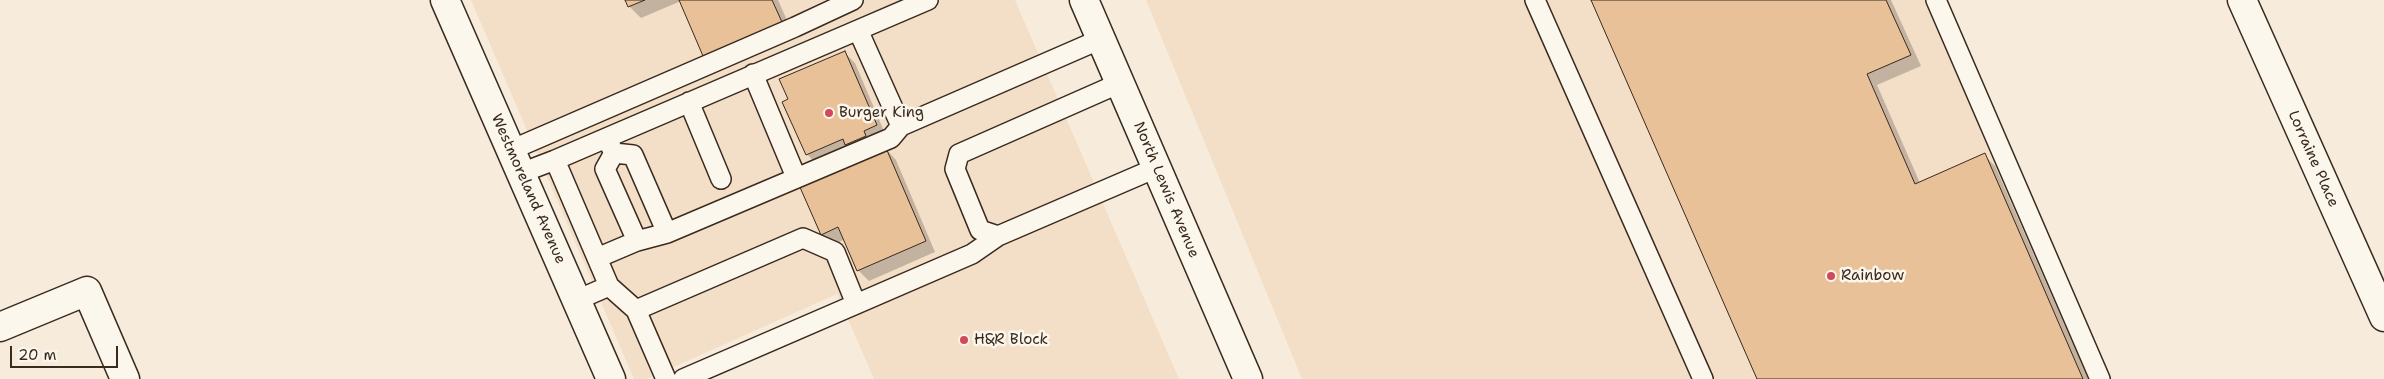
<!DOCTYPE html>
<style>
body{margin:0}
#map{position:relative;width:2384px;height:379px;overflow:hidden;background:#f7ecdb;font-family:"Shantell Sans",sans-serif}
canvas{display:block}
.scale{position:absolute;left:10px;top:346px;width:108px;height:22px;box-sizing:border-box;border:2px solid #3b2a1e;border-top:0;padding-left:6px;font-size:15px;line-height:18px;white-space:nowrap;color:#3b2a1e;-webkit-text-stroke:4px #fbf7ec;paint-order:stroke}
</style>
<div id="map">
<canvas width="2384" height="379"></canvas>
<div class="scale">20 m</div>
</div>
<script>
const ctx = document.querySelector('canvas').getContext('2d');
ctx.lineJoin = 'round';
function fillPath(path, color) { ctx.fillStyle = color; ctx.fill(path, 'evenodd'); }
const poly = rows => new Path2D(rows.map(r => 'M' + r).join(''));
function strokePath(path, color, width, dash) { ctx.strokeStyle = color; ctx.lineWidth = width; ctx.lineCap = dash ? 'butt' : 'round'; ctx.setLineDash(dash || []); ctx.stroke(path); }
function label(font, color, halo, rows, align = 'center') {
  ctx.font = font + ' "Shantell Sans",sans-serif'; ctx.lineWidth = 5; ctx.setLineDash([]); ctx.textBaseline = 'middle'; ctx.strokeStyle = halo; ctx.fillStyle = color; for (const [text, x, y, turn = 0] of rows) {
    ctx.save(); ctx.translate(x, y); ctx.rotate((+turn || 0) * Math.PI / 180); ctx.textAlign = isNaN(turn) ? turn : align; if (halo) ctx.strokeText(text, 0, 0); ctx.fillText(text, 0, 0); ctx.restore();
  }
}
const built = poly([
 [471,0,1015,0,1179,379,874,379,837,294,647,379,634,379],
 [1146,0,1947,0,2112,379,1302,379]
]);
const shadow = poly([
 [626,0,778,0,793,34,716,67,704,56,681,1,641,18,629,6],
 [1592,0,1891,0,1921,66,1877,85,1920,183,1984,155,1995,166,2088,379,1758,379],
 [844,52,855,63,886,136,817,165,807,154,790,100],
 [886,149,896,160,935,252,869,281,858,270,845,239,833,245,822,234]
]);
const building = poly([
 [625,0,645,0,628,7,625,0],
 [679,0,772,0,782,22,703,56,679,0],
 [1591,0,1886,0,1911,55,1867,74,1915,184,1985,153,2083,379,1757,379,1591,0],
 [845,51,877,125,864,131,866,136,845,145,843,139,806,155,782,102,788,99,779,79,845,51],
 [886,148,926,241,857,271,838,227,821,235,799,185,886,148]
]);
const service = poly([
 [928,0,858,30,901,126,1101,39],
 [1535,0,1703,379],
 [1936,0,2100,379],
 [753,74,796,177],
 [1120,83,959,154,955,169,980,230,998,236,1156,168],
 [689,102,721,179],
 [609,143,614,153,633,155,667,233],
 [511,150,795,27,853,0],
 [614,153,605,169,637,241,667,233,891,138,901,126],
 [555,160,609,286],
 [521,173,555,160,858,30],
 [597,258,637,241],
 [577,300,609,286,636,310,666,379],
 [636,310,803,238,835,252,856,304],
 [683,379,972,254,998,236]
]);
const minor = poly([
 [445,0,611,379],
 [2242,0,2384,317],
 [0,327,87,291,125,379]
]);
const secondary = poly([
 [1084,0,1248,379]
]);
const markers = [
 [829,113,5,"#d1495b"],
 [1831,276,5,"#d1495b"],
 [964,340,5,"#d1495b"]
];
const poiNames = [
 ["Burger King",839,113],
 ["Rainbow",1841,276],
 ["H&R Block",974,340]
];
const streetNames = [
 ["Lorraine Place",2313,159,66],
 ["Westmoreland Avenue",528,189,66],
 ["North Lewis Avenue",1166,190,67]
];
fillPath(built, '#f3dfc7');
fillPath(shadow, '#0003');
fillPath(building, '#e9c199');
strokePath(building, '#3b2a1e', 1);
strokePath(service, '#3b2a1e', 22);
strokePath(minor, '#3b2a1e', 31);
strokePath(secondary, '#3b2a1e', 31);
strokePath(service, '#fbf7ec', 19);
strokePath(minor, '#fbf7ec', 28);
strokePath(secondary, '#fbf7ec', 28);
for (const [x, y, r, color] of markers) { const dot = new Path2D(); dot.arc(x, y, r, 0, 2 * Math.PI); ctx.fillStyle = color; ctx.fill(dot); strokePath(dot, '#fbf7ec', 2); }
label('15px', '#3b2a1e', '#fbf7ec', poiNames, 'left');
label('15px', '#3b2a1e', '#fbf7ec', streetNames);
</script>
